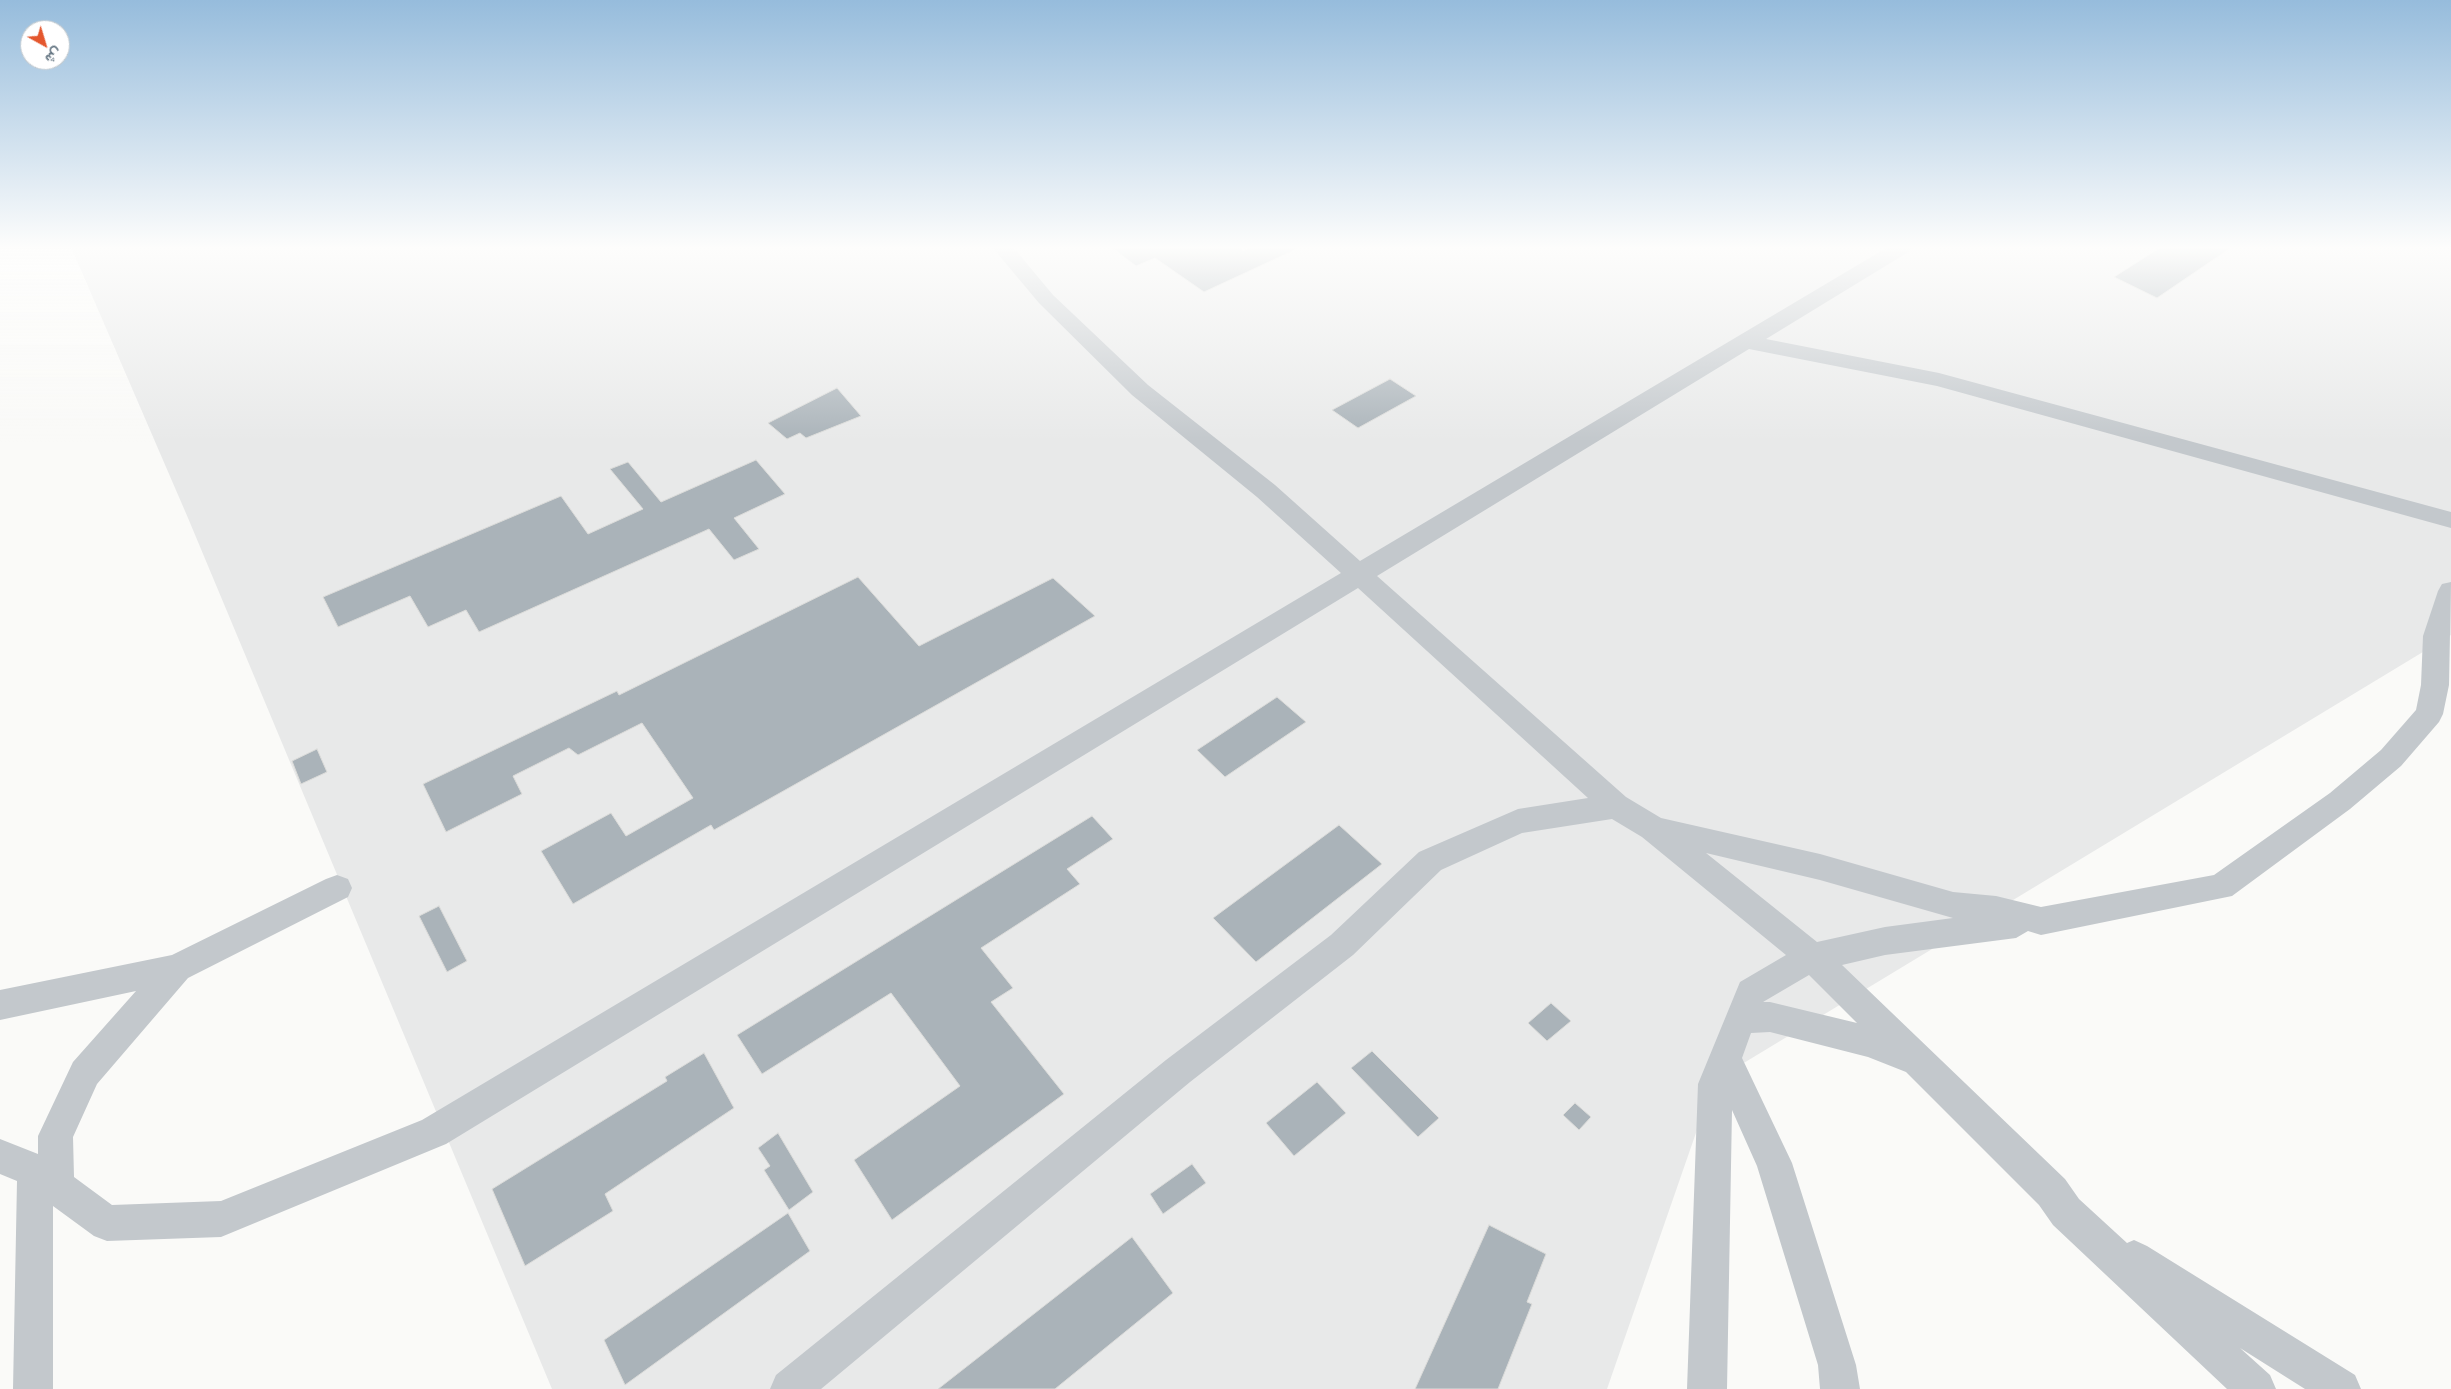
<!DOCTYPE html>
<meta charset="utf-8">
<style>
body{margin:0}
#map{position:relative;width:2451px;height:1389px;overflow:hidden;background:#fafaf8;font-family:"Exo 2",Vazirmatn,sans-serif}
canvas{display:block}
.north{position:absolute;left:20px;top:20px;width:50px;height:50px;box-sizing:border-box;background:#fff;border:1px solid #c1c8cd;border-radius:50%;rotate:141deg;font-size:14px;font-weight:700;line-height:20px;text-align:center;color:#657683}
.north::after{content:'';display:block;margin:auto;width:18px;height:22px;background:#e4572e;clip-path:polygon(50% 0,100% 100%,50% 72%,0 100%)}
</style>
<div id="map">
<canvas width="2451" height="1389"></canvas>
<div class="north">ش</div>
</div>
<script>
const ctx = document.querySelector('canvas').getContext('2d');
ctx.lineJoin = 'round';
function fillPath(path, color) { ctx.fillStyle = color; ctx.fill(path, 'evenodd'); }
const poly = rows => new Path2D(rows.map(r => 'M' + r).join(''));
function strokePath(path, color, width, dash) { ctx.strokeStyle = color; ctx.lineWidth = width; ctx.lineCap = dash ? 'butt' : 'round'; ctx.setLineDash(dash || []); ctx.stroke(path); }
const built = poly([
 [71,247,2451,247,2451,635,1714,1081,1607,1389,552,1389,188,518]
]);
const building = poly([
 [1111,247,1238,247,1243,251,1250,247,1301,247,1204,292,1155,258,1136,266,1111,247],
 [2161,247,2232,247,2157,298,2114,277,2161,247],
 [1390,379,1416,396,1358,428,1332,410,1390,379],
 [837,388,861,416,806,438,800,433,787,439,768,423,837,388],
 [756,460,785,494,734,518,759,549,734,560,709,529,479,632,466,610,428,627,410,596,338,627,323,597,561,496,588,534,643,509,610,469,628,462,661,502,756,460],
 [858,577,919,646,1053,578,1095,616,714,830,711,825,573,904,541,851,611,813,626,836,693,798,642,723,578,755,569,748,513,776,522,794,446,832,423,784,617,691,619,695,858,577],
 [1277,697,1306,722,1225,777,1197,750,1277,697],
 [317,749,327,772,301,784,292,761,317,749],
 [1092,816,1113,839,1067,869,1080,884,981,948,1013,988,991,1002,1064,1094,892,1220,854,1160,960,1086,891,993,762,1074,737,1035,1092,816],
 [1339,825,1382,864,1256,962,1213,918,1339,825],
 [439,906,467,961,447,972,419,916,439,906],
 [1551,1003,1571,1021,1547,1041,1528,1023,1551,1003],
 [1372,1051,1439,1118,1418,1137,1351,1068,1372,1051],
 [704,1053,734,1108,605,1194,613,1211,525,1266,492,1189,667,1081,665,1077,704,1053],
 [1317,1082,1346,1113,1294,1156,1266,1123,1317,1082],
 [1575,1103,1591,1117,1579,1130,1563,1115,1575,1103],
 [778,1133,813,1192,789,1210,764,1170,770,1166,758,1148,778,1133],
 [1192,1164,1206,1183,1163,1214,1150,1194,1192,1164],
 [788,1213,810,1251,625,1385,604,1340,788,1213],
 [1489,1225,1546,1254,1527,1302,1532,1304,1498,1389,1415,1389,1489,1225],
 [1132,1237,1173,1293,1055,1389,938,1389,1132,1237]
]);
const minor = poly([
 [992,247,1013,247,1053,295,1148,385,1275,485,1360,561,1888,247,1913,247,1910,251,1766,339,1939,373,2451,512,2451,528,1937,386,1749,349,1377,576,1626,797,1661,818,1820,854,1953,892,1996,896,2041,907,2214,875,2330,793,2381,750,2416,710,2421,685,2423,636,2438,591,2442,584,2451,582,2449,685,2443,714,2439,722,2401,766,2350,809,2232,896,2041,935,2028,931,2016,938,1885,955,1842,965,2065,1179,2079,1199,2127,1243,2134,1240,2147,1246,2355,1375,2361,1389,2305,1389,2240,1348,2270,1375,2276,1389,2227,1389,2053,1225,2039,1205,1906,1072,1868,1057,1770,1032,1751,1033,1742,1058,1792,1163,1856,1365,1860,1389,1820,1389,1818,1365,1757,1166,1732,1110,1727,1389,1687,1389,1698,1084,1740,982,1786,955,1642,837,1612,819,1522,833,1441,870,1353,955,1190,1082,821,1389,770,1389,776,1375,1166,1060,1331,935,1419,852,1518,809,1588,798,1358,588,446,1144,221,1237,107,1241,94,1236,53,1206,53,1389,13,1389,17,1181,0,1174,0,1139,38,1154,38,1136,73,1062,136,991,0,1020,0,990,172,955,326,879,337,875,348,879,352,888,348,897,188,978,97,1084,73,1137,74,1177,112,1205,221,1201,422,1120,1341,573,1257,497,1132,395,1039,303,992,247],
 [1706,853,1820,880,1953,918,1885,927,1817,942,1706,853],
 [1809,975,1857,1023,1770,1002,1763,1002,1809,975]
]);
fillPath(built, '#e8e9e9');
fillPath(building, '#aab3b9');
strokePath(building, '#dcdcda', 1);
fillPath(minor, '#c3c8cc');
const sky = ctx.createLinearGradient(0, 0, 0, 442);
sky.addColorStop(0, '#96bcdc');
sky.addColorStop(0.56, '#fdfdfc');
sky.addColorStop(1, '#fdfdfc00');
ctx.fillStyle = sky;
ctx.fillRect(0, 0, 2451, 442);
</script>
